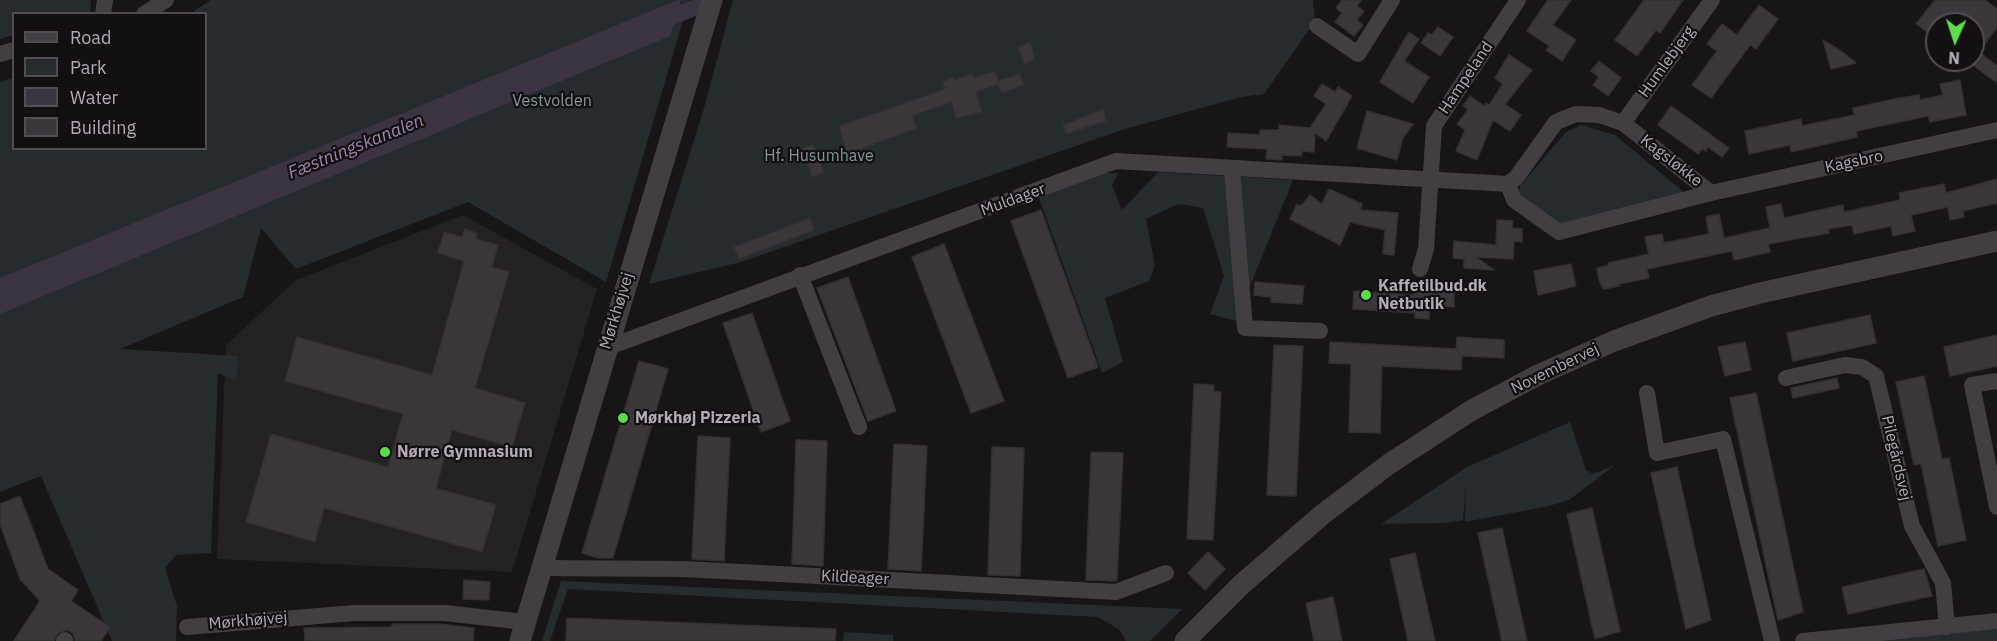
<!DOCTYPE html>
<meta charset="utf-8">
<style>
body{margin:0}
#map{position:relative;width:1997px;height:641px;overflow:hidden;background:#171516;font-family:"IBM Plex Sans",sans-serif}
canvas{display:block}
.legend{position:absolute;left:12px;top:12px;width:195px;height:138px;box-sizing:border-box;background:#121011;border:2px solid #534d53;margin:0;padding:8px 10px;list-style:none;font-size:18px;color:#b4a9b5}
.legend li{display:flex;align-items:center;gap:12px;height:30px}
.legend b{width:30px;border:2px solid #534d53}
.north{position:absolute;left:1925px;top:12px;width:60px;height:60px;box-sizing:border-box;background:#121011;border:2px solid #534d53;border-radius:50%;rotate:183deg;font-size:16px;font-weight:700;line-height:24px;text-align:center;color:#b4a9b5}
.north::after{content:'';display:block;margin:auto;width:21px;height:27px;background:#5ddb4a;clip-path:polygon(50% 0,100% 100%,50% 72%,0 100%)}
</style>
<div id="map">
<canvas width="1997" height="641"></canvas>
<ul class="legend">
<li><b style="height:8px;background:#423e42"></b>Road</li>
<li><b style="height:16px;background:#262b2e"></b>Park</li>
<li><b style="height:16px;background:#3d3442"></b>Water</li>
<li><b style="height:16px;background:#3b373b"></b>Building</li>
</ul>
<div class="north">N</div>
</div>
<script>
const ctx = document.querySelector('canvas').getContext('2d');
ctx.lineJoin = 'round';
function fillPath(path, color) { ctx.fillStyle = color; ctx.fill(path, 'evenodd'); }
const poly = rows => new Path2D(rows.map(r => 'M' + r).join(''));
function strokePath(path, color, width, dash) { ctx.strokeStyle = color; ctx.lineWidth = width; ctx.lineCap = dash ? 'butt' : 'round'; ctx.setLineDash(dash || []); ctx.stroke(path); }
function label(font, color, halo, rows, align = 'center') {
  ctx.font = font + ' "IBM Plex Sans",sans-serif'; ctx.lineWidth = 4.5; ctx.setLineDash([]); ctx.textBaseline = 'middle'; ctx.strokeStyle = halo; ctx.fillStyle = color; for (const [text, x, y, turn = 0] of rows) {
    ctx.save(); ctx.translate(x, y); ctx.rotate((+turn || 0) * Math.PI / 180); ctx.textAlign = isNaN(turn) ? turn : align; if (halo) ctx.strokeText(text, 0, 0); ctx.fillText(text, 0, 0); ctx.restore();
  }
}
const built = poly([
 [463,215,597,289,512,572,217,559,226,345,296,280]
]);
const green = poly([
 [0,0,91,0,90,13,87,13,14,14,13,35,0,39],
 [211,0,689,0,606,282,468,202,296,269,261,228,243,297,120,349,238,356,236,381,218,373,211,553,176,555,165,568,177,606,176,641,112,641,41,476,0,492,0,82,13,78,14,148,206,148,206,14,191,13],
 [733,0,1313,0,1315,21,1264,94,1241,97,1125,129,741,262,649,284,704,108],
 [1581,125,1615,135,1686,194,1561,224,1519,196,1520,186,1566,132],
 [1158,172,1293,180,1236,321,1210,314,1224,276,1203,208,1178,204,1146,219,1155,266,1149,281,1105,298,1123,362,1102,373,1038,195,1102,173,1118,173,1112,185,1122,210],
 [1570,422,1586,470,1593,474,1615,465,1569,500,1549,506,1465,522,1466,485,1463,520,1445,523,1381,524,1467,467],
 [561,581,1182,609,1150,641,1126,641,1120,630,1098,617,568,589,550,641,542,641],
 [1997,629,1997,641,1871,641],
 [844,632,893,635,893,641,843,641]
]);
const water = poly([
 [678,0,681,0,670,36,0,314,0,278]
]);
const canal = poly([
 [655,24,713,0]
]);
const building = poly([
 [1342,0,1361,0,1357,6,1364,11,1357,20,1363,25,1354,36,1335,22,1342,13,1336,8,1342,0],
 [1548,0,1571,0,1553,25,1576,40,1562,61,1546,50,1549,46,1527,31,1548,0],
 [1644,0,1683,0,1660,33,1656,30,1637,56,1615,40,1644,0],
 [1935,0,1985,0,1997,9,1997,27,1979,52,1997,66,1997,83,1973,65,1973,24,1937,24,1937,39,1916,24,1935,0],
 [1759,5,1778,19,1756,49,1750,45,1711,98,1692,85,1717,51,1707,44,1722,24,1737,35,1759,5],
 [1438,27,1453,37,1440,56,1421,43,1428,33,1432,35,1438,27],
 [1409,32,1419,39,1404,61,1429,77,1413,103,1380,82,1409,32],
 [1823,40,1841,51,1856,63,1831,69,1823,40],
 [1030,42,1035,59,1024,64,1018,47,1030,42],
 [1509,55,1532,70,1505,104,1521,115,1510,131,1493,120,1477,160,1456,151,1465,130,1457,124,1468,110,1463,106,1470,96,1484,106,1486,103,1489,105,1503,84,1495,78,1509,55],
 [1599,61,1621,78,1608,96,1593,85,1599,77,1591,71,1599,61],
 [995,71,998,81,1019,74,1024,85,1002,93,998,84,976,92,982,112,956,118,951,102,912,116,917,128,847,154,839,126,945,89,942,82,954,77,955,80,973,73,974,78,995,71],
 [1960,80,1966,115,1930,122,1928,116,1856,131,1857,137,1791,152,1790,145,1749,154,1745,131,1801,119,1802,126,1854,115,1853,108,1900,98,1919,95,1920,100,1943,95,1940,84,1960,80],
 [1322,84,1335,92,1338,87,1352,96,1326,141,1315,133,1314,152,1302,151,1301,156,1282,155,1282,160,1266,159,1267,149,1227,147,1228,133,1260,135,1260,130,1279,130,1279,125,1310,128,1326,104,1314,96,1322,84],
 [1671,106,1729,148,1722,157,1708,147,1706,151,1702,149,1698,154,1658,125,1671,106],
 [1103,109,1106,121,1066,134,1063,125,1103,109],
 [1367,111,1413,124,1403,138,1397,160,1357,148,1367,111],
 [814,145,824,173,812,177,803,148,814,145],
 [1997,179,1997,203,1963,211,1964,217,1950,220,1948,207,1911,215,1915,231,1893,236,1891,226,1854,234,1852,225,1828,229,1829,233,1768,244,1770,252,1734,260,1732,251,1647,269,1649,278,1619,284,1620,286,1603,289,1599,280,1597,268,1609,265,1608,263,1649,254,1645,237,1662,234,1664,243,1709,234,1706,217,1719,214,1724,238,1770,228,1766,207,1781,204,1784,218,1843,205,1844,212,1900,200,1899,193,1944,184,1946,193,1997,179],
 [1329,189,1362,204,1360,210,1398,213,1394,255,1383,254,1385,230,1350,222,1340,245,1290,219,1297,204,1300,206,1304,203,1310,195,1322,204,1329,189],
 [1041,210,1098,367,1068,378,1011,221,1041,210],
 [810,218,814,229,812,231,739,259,734,247,810,218],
 [1497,220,1513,221,1512,228,1522,229,1522,242,1514,241,1513,259,1476,257,1494,270,1464,268,1464,259,1453,258,1454,241,1496,245,1497,220],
 [465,229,477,233,476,239,498,245,492,267,509,272,475,388,525,403,512,447,452,430,436,488,496,505,482,552,324,508,315,542,246,522,271,434,388,467,403,414,285,381,297,337,432,375,464,261,438,253,444,232,462,237,465,229],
 [944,244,1004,401,971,413,912,257,944,244],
 [1571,264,1576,286,1538,295,1534,271,1571,264],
 [848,277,896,411,868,421,817,288,848,277],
 [1436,281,1454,282,1454,307,1430,305,1429,319,1415,318,1415,313,1353,309,1354,291,1414,295,1414,286,1436,281],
 [1255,282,1304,286,1302,304,1271,302,1271,297,1254,295,1255,282],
 [752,313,790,421,761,432,723,323,752,313],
 [1870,315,1876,343,1793,361,1787,333,1870,315],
 [1997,335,1997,366,1950,376,1944,347,1997,335],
 [1457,337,1504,340,1504,358,1462,356,1461,370,1382,366,1380,433,1349,432,1351,364,1329,363,1330,342,1456,349,1457,337],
 [1745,342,1751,370,1725,376,1718,347,1745,342],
 [1274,345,1303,346,1296,496,1267,495,1274,345],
 [639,361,668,369,613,558,598,558,582,553,639,361],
 [1924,376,1942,459,1949,458,1966,540,1938,546,1921,464,1914,465,1896,382,1924,376],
 [1837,378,1839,388,1793,398,1791,388,1837,378],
 [1194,384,1214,385,1214,392,1221,392,1213,540,1187,539,1194,384],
 [1756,393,1803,612,1778,620,1730,398,1756,393],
 [698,436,730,438,724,561,692,559,698,436],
 [796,440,827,441,823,566,792,564,796,440],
 [894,444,927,446,921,571,888,569,894,444],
 [992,447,1024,448,1020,576,988,575,992,447],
 [1091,452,1123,453,1117,580,1114,581,1086,580,1091,452],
 [1677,467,1711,620,1686,629,1651,473,1677,467],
 [20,496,48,569,78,590,71,601,110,627,101,641,75,641,73,633,67,630,58,633,54,641,14,641,40,601,20,579,0,524,0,504,20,496],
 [1592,508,1620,631,1595,639,1567,514,1592,508],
 [1502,528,1527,641,1502,641,1478,533,1502,528],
 [1208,552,1225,569,1205,590,1188,573,1208,552],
 [1415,553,1435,641,1408,641,1390,559,1415,553],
 [1924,569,1932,596,1848,614,1842,587,1924,569],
 [464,580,490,582,489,600,463,599,464,580],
 [1333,597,1342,641,1314,641,1306,603,1333,597],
 [567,618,836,629,835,641,566,641,567,618],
 [392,624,439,624,474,628,473,641,305,641,304,628,392,627,392,624]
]);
const minor = poly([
 [103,14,105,0],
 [144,14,166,0],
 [1317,26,1358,54,1392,0],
 [0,54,14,50],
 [1623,123,1712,0],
 [1232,169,1245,328,1320,331],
 [1508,184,1514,200,1559,232,1711,193,1997,130],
 [1420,269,1426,249,1434,126,1518,0],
 [800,275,859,427],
 [606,348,1116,161,1508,184,1516,178,1556,122,1576,114,1599,115,1623,123,1711,193],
 [1786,378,1845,365,1862,367,1876,376,1912,526,1943,583,1947,627],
 [1997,381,1972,385,1997,507],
 [1647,393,1657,453,1723,439,1772,641],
 [540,568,685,569,1116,592,1166,573],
 [187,627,354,613,445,613,524,622],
 [64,641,65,640],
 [1803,641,1997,621]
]);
const tertiary = poly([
 [520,641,712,0],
 [1185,641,1242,584,1323,514,1389,464,1472,410,1538,375,1614,341,1711,306,1760,293,1997,241]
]);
const markers = [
 [1366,295,6,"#5ddb4a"],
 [623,418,6,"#5ddb4a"],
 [385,452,6,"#5ddb4a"]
];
const streetNames = [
 ["Humlebjerg",1667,62,-54],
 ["Hampeland",1466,78,-56],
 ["Kagsløkke",1671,161,38],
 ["Kagsbro",1854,162,-12],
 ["Muldager",1013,200,-20],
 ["Mørkhøjvej",617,311,-73],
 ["Novembervej",1555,369,-26],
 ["Pilegårdsvej",1896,458,77],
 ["Kildeager",855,578,3],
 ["Mørkhøjvej",248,621,-5]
];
const parkNames = [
 ["Vestvolden",552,101],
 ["Hf. Husumhave",819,156]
];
const poiNames = [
 ["Kaffetilbud.dk",1378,286],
 ["Netbutik",1378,304],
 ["Mørkhøj Pizzeria",635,418],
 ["Nørre Gymnasium",397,452]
];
const waterNames = [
 ["Fæstningskanalen",356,147,-22]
];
fillPath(built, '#242123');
fillPath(green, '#262b2e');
fillPath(water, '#3d3442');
strokePath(canal, '#3d3442', 16);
fillPath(building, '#3b373b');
strokePath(building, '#333032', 1.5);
strokePath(minor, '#423e42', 16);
strokePath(tertiary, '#423e42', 21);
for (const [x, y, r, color] of markers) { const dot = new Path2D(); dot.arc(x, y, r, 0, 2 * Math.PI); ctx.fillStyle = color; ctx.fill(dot); strokePath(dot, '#121011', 2); }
label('16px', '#b4a9b5', '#121011', streetNames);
label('16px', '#82969e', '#121011', parkNames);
label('bold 16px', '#b4a9b5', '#121011', poiNames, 'left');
label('italic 18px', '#9f84ac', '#121011', waterNames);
</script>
